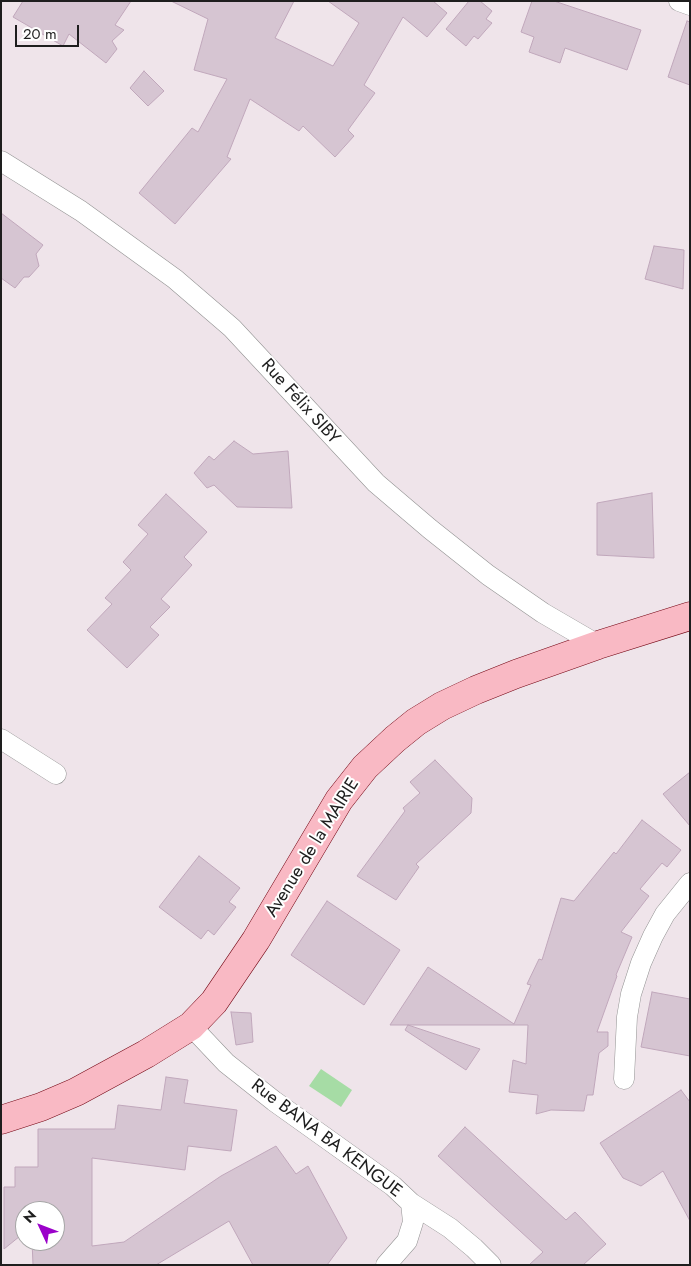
<!DOCTYPE html>
<meta charset="utf-8">
<style>
body{margin:0}
#map{position:relative;width:691px;height:1266px;overflow:hidden;background:#efe4ea;font-family:Jost,sans-serif}
canvas{display:block}
.frame{position:absolute;inset:0;border:2px solid #1e1e1e;pointer-events:none}
.north{position:absolute;left:15px;top:1201px;width:50px;height:50px;box-sizing:border-box;background:#fff;border:1px solid #a5a5a5;border-radius:50%;rotate:313deg;font-size:14px;font-weight:700;line-height:20px;text-align:center;color:#1e1e1e}
.north::after{content:'';display:block;margin:auto;width:18px;height:22px;background:#9b02ca;clip-path:polygon(50% 0,100% 100%,50% 72%,0 100%)}
.scale{position:absolute;left:15px;top:25px;width:64px;height:22px;box-sizing:border-box;border:2px solid #1e1e1e;border-top:0;padding-left:6px;font-size:15px;line-height:18px;white-space:nowrap;color:#1e1e1e;-webkit-text-stroke:4px #fff;paint-order:stroke}
</style>
<div id="map">
<canvas width="691" height="1266"></canvas>
<div class="frame"></div>
<div class="north">N</div>
<div class="scale">20 m</div>
</div>
<script>
const ctx = document.querySelector('canvas').getContext('2d');
ctx.lineJoin = 'round';
function fillPath(path, color) { ctx.fillStyle = color; ctx.fill(path, 'evenodd'); }
const poly = rows => new Path2D(rows.map(r => 'M' + r).join(''));
function strokePath(path, color, width, dash) { ctx.strokeStyle = color; ctx.lineWidth = width; ctx.lineCap = dash ? 'butt' : 'round'; ctx.setLineDash(dash || []); ctx.stroke(path); }
function label(font, color, halo, rows, align = 'center') {
  ctx.font = font + ' Jost,sans-serif'; ctx.lineWidth = 4; ctx.setLineDash([]); ctx.textBaseline = 'middle'; ctx.strokeStyle = halo; ctx.fillStyle = color; for (const [text, x, y, turn = 0] of rows) {
    ctx.save(); ctx.translate(x, y); ctx.rotate((+turn || 0) * Math.PI / 180); ctx.textAlign = isNaN(turn) ? turn : align; if (halo) ctx.strokeText(text, 0, 0); ctx.fillText(text, 0, 0); ctx.restore();
  }
}
const water = poly([
 [321,1069,352,1090,341,1107,309,1086]
]);
const building = poly([
 [23,1,131,1,115,25,124,30,112,41,117,49,106,63,69,34,63,46,13,17,23,1],
 [171,1,294,1,275,38,333,66,359,23,328,1,433,1,447,13,427,37,403,17,364,85,375,93,348,130,354,136,335,157,303,126,299,131,250,99,227,157,231,159,175,224,139,193,192,128,198,132,227,79,194,70,208,19,171,1],
 [469,1,480,1,492,11,486,19,492,23,478,39,474,36,466,46,446,29,469,1],
 [532,1,554,1,641,30,627,70,565,48,560,63,529,52,534,37,521,32,532,1],
 [687,21,690,22,690,85,668,77,687,21],
 [144,71,164,91,148,106,130,88,144,71],
 [1,213,43,245,36,254,39,266,29,277,24,277,15,288,1,278,1,213],
 [654,246,684,250,683,289,645,279,654,246],
 [234,441,253,454,288,451,292,508,237,507,214,485,207,488,194,473,209,456,214,460,234,441],
 [652,493,654,558,597,555,597,503,652,493],
 [166,494,207,532,184,557,192,565,161,599,170,607,150,627,159,635,127,668,87,630,112,604,105,598,131,570,123,562,148,534,138,525,166,494],
 [435,760,472,798,471,813,416,864,419,867,396,900,357,876,405,811,403,808,420,793,410,782,435,760],
 [690,772,690,826,663,794,690,772],
 [642,820,681,850,667,867,662,863,640,889,649,896,621,932,632,937,616,975,617,976,597,1032,608,1032,608,1046,599,1053,593,1095,587,1095,584,1111,551,1110,536,1114,538,1095,509,1092,513,1060,526,1064,528,1025,390,1025,428,967,514,1024,531,985,527,984,539,959,542,960,561,898,574,901,614,852,616,854,642,820],
 [199,856,240,888,229,902,236,907,214,935,208,930,201,939,159,907,199,856],
 [327,901,400,950,364,1005,291,955,327,901],
 [652,992,690,999,690,1056,641,1047,652,992],
 [231,1012,251,1013,253,1042,236,1045,231,1012],
 [408,1025,480,1049,466,1070,405,1030,408,1025],
 [166,1077,188,1080,184,1103,237,1110,231,1151,188,1146,185,1170,92,1158,92,1246,124,1242,221,1176,276,1146,296,1174,308,1166,347,1238,327,1265,253,1265,229,1221,156,1265,33,1265,32,1241,55,1241,55,1211,25,1211,25,1232,4,1249,4,1187,15,1187,15,1167,38,1167,38,1129,115,1129,118,1105,161,1110,166,1077],
 [681,1090,690,1102,690,1221,663,1171,641,1186,623,1178,600,1143,681,1090],
 [465,1127,566,1220,575,1212,606,1244,583,1265,529,1265,543,1252,438,1156,465,1127]
]);
const street = poly([
 [679,1,690,5],
 [1,161,81,211,175,279,232,328,376,483,430,529,488,575,543,613,598,645],
 [1,739,56,774],
 [191,1026,226,1063,274,1101,393,1186,411,1203,413,1222,407,1241,386,1265],
 [624,1079,627,1017,631,994,641,963,653,936,665,914,690,883],
 [411,1203,450,1228,474,1248,491,1265]
]);
const secondary = poly([
 [1,1120,41,1107,76,1092,146,1054,191,1026,214,1002,256,940,339,800,365,767,395,739,416,722,442,706,476,690,516,674,598,645,690,616]
]);
const streetNames = [
 ["Rue Félix SIBY",300,402,48],
 ["Avenue de la MAIRIE",313,848,-58],
 ["Rue BANA BA KENGUE",326,1139,37]
];
fillPath(water, '#a6dca5');
fillPath(building, '#d6c5d2');
strokePath(building, '#c0a7bb', 1);
strokePath(street, '#929292', 21);
strokePath(secondary, '#740614', 29);
strokePath(street, '#fff', 20);
strokePath(secondary, '#f9b9c4', 28);
label('18px', '#1e1e1e', '#fff', streetNames);
</script>
